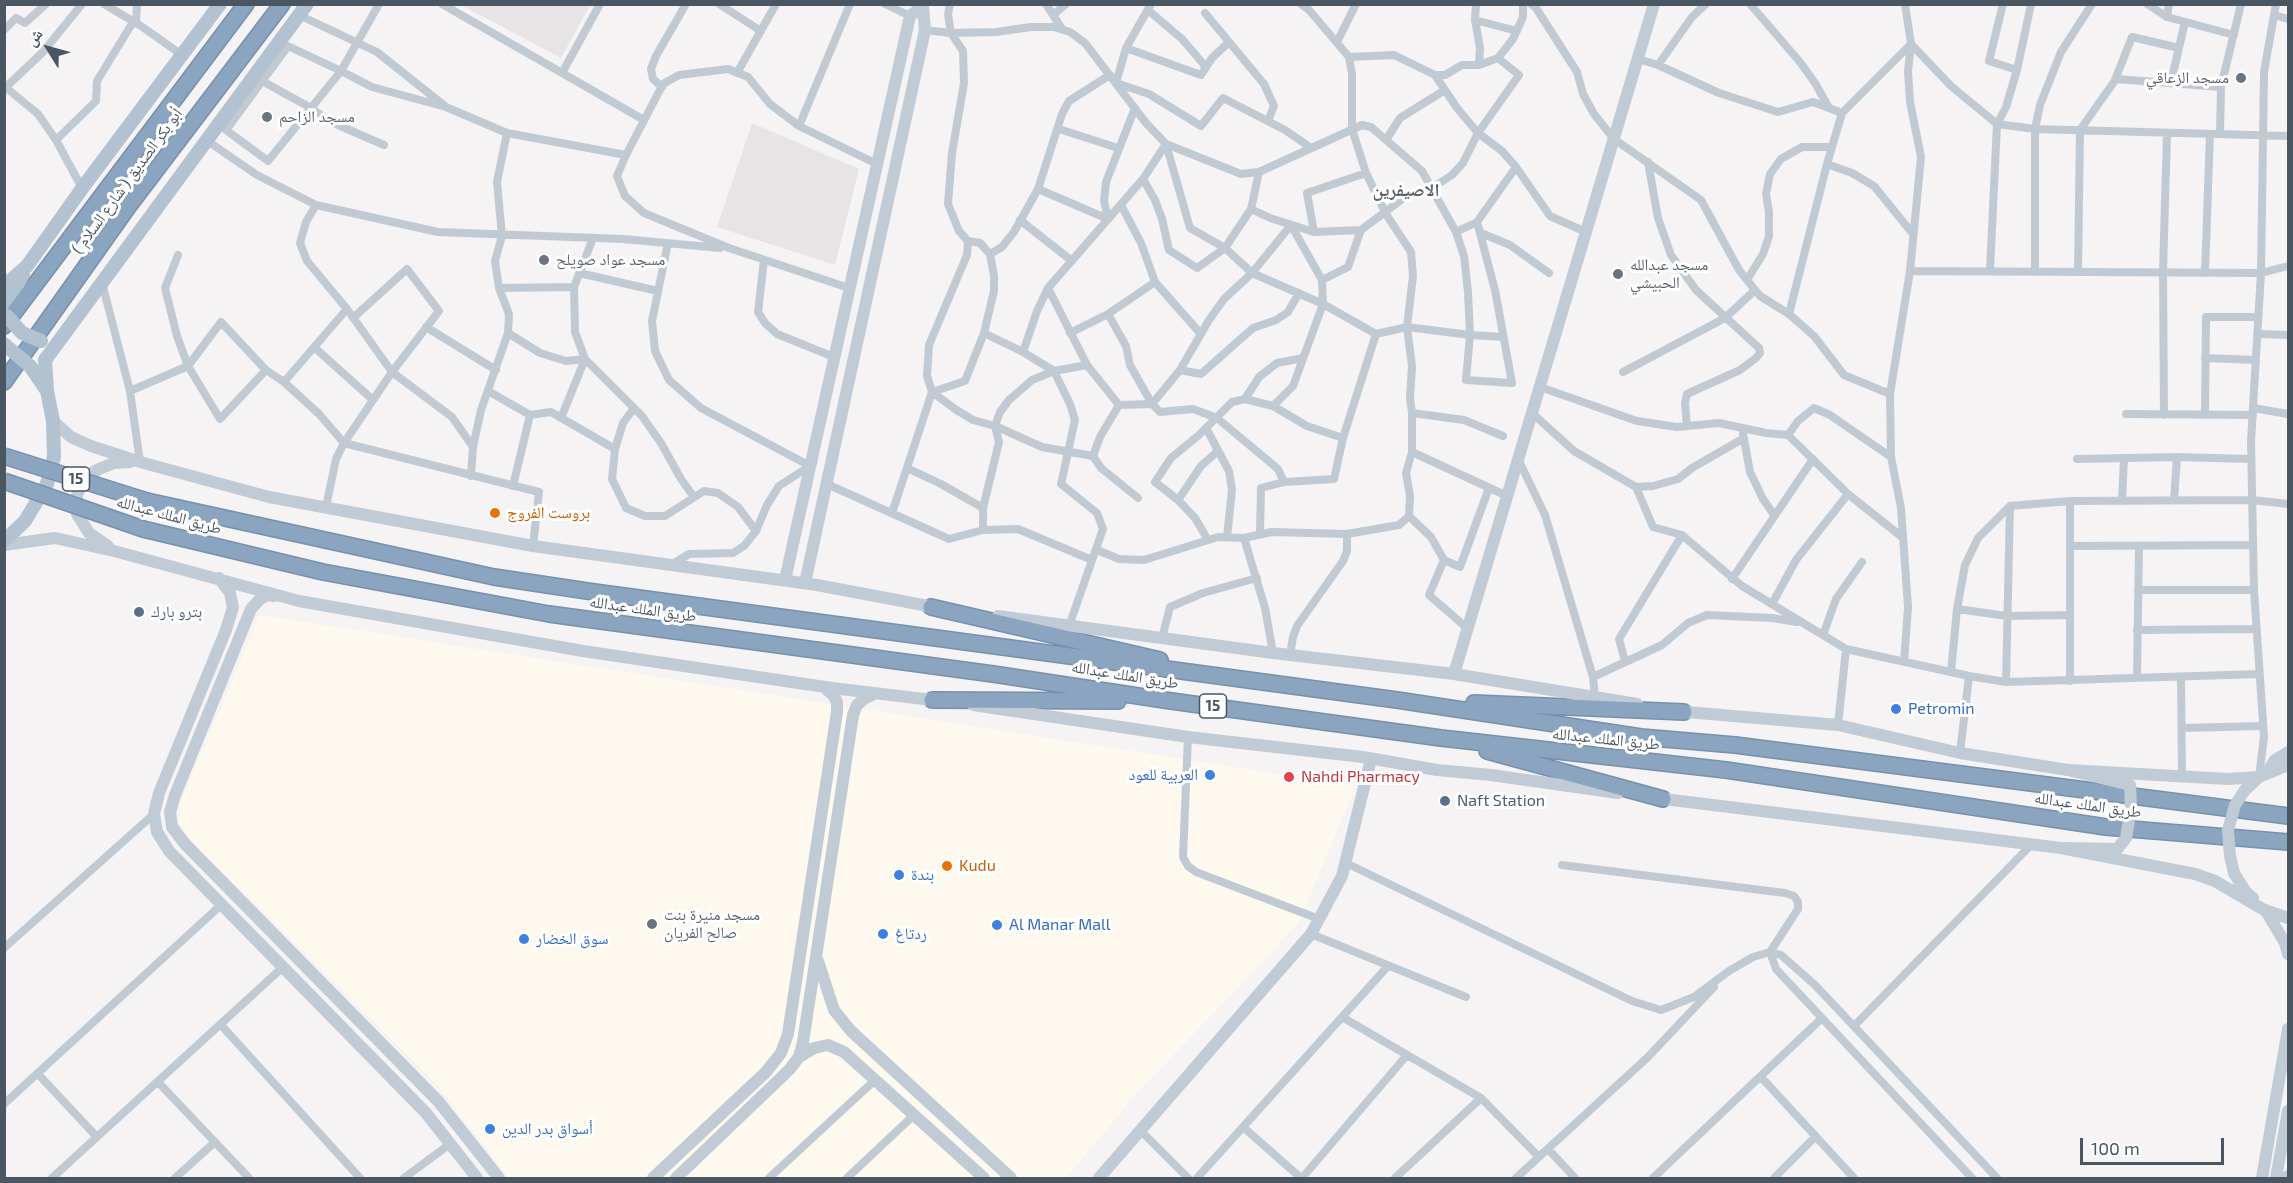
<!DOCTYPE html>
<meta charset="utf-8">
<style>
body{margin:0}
#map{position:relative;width:2293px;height:1183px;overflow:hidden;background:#f5f3f3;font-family:"Exo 2","Noto Naskh Arabic",sans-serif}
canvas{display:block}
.frame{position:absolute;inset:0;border:6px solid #4a5661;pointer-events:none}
.north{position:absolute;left:18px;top:18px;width:60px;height:60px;-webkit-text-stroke:4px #fff;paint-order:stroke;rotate:307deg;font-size:16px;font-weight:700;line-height:24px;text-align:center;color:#4a5661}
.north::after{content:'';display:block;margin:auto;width:21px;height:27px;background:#4a5661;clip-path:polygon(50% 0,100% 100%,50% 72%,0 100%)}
.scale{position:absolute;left:2080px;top:1138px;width:144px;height:27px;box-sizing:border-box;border:3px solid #4a5661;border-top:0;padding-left:8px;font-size:18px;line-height:21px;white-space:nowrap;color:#4a5661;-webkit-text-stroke:4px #fff;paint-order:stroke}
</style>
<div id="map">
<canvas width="2293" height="1183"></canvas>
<div class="frame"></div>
<div class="north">ش</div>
<div class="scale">100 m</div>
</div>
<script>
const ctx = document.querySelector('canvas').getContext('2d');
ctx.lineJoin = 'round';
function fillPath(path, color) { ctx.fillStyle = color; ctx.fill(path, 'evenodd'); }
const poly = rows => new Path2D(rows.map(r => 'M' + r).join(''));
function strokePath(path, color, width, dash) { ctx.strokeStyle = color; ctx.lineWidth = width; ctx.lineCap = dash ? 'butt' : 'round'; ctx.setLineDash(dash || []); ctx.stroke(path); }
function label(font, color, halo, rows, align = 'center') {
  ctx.font = font + ' "Exo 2","Noto Naskh Arabic",sans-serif'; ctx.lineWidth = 6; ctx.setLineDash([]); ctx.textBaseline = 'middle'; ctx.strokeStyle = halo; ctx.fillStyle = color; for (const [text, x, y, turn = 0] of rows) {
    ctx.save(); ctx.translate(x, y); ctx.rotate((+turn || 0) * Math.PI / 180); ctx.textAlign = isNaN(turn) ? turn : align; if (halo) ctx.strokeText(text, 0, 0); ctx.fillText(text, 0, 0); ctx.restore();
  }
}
const commercial = poly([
 [260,615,1356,786,1298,924,1130,1101,1066,1178,509,1178,439,1087,190,839,179,822,180,804]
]);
const education = poly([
 [461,5,590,4,590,5,561,58],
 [752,123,859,169,835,265,717,227]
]);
const street = poly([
 [104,4,141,26,182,55],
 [379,4,341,71,268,161,226,130,288,46,341,71,372,87,446,107],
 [442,4,644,120],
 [719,4,761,31],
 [885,4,910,16],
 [950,4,948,14,951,33,996,32,1031,27,1054,27,1070,32,1085,43,1146,123,1166,144,1241,174,1259,172,1362,125,1371,127,1422,171,1456,232,1464,256,1468,292,1470,335,1466,380,1512,383,1495,290,1477,222],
 [1046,4,1062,29],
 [1151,4,1126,48,1116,83,1149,94,1201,126,1223,98,1285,130,1311,148],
 [1476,4,1475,20,1480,48,1479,65],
 [1531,4,1536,8,1577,72,1583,94,1594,114,1614,139,1701,200,1739,270,1747,280,1760,296,1789,314,1814,336,1844,375,1890,394],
 [1750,4,1800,62,1815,83,1829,108],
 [1905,4,1911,44,1951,86,1997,124,2035,129,2288,136],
 [2003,4,1989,61,2017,70],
 [2147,4,2167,17,2234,35],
 [1148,10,1182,39,1206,67],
 [1205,13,1264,84,1274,106,1268,121],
 [299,15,377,52,446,107,507,133,626,155],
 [1053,15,1066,4],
 [2274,15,2288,19],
 [2167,17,2169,4],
 [1475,20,1517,31],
 [136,23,137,4],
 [4,30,16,18,25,23,46,4],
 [925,30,951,33,963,51,964,83,952,153,948,204,959,231,968,241,967,255,929,345,927,376,932,392,955,409,973,420,995,426,1042,447,1093,456],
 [1337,42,1356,4],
 [1126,48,1201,75,1212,58,1228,43],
 [1349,57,1394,55,1435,75,1445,75,1462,65,1479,65,1498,58,1513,39,1523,17,1523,4],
 [1638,59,1658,65,1719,93,1778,112,1813,102,1842,113],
 [1658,65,1692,17,1706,4],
 [562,73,600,4],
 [737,73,776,4],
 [1435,75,1457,108,1478,133,1502,151,1516,167,1550,216,1586,232],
 [2115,80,2132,37,2179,48],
 [262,81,311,108,331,122,384,145],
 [2171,82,2185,22],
 [4,86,38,114,56,140,82,188],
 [6,87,43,52,82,4],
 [662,87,653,79,651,69,656,56,686,4],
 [799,126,850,4],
 [1059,129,1118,148],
 [2220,134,2221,87,2241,4],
 [56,140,96,101,97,81,133,22],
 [206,140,257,175,316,205,438,232,623,239,720,248],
 [1386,140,1400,118,1445,90],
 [1166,144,1190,228,1225,248,1252,273,1323,304,1376,334,1407,327,1413,276,1411,252,1386,214,1366,173,1352,129,1352,74,1349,57,1309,10,1301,4],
 [1648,162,1658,218,1671,255,1696,290,1759,348,1760,353,1756,358,1740,370,1687,394,1685,403,1687,426],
 [1827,164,1852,173,1874,186,1913,234],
 [1143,179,1155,200,1162,219,1169,250,1197,268,1225,248,1251,209,1259,172],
 [1038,189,1108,219],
 [316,205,306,222,300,243,307,261,347,309,392,372,452,417,473,447],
 [1121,205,1141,243,1155,282,1200,333],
 [1251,209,1270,218,1314,232,1361,230,1405,197,1432,188,1452,175,1463,163,1478,133,1519,75,1498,58],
 [1108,219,1104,201,1106,182,1135,108],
 [1020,220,1072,261],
 [1314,232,1307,193,1366,173],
 [1456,232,1477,222,1516,167],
 [1481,233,1510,245,1549,273],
 [593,238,574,287,575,332,585,359,642,416,661,443,681,479,694,497],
 [968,241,980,243,990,254,994,276,994,291,984,333],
 [668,243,652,321,655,351,669,380,701,408,810,466],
 [990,254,1002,247,1014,232,1038,189,1062,114,1069,101,1110,75],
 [178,255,165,288,177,336,188,366,220,419,266,370],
 [764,260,758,312,765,323,777,334,834,357],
 [1910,271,2261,273,2288,266],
 [1990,271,1997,124,2006,107,2017,70,2031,4],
 [2035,272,2035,129,2040,105,2061,52,2092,4],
 [2078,272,2080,130,2116,79,2221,87],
 [579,273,658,291],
 [2205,273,2210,134],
 [1322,280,1348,267,1361,230],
 [1747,280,1763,254,1769,236,1769,212,1766,194,1770,174,1781,159,1802,147,1832,147],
 [102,283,130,391,140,462],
 [499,288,574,287],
 [849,288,729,248,644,213,625,196,617,176,626,155,663,84,679,75,728,69,748,77,770,104,799,126,877,164],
 [1048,288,1087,365,1119,405],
 [1108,314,1126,346,1130,365,1152,404,1160,412,1193,409,1217,418,1278,469,1284,482],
 [1789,314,1827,164,1842,113,1911,44],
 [426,327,496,370],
 [508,333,540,353,566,361,585,359,561,418],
 [1070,333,1108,314,1155,282],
 [2258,334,2288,335],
 [315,348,373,400],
 [1023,352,1037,311,1048,288,1143,179,1166,144],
 [2205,358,2256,360],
 [1180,370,1201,374,1253,328,1276,320,1288,312,1299,293],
 [1623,372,1725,318,1755,290],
 [284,382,347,309],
 [1540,387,1637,421,1677,427,1719,423,1766,433,1788,435],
 [130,391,188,366,221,322,266,370,284,382,319,414,344,443,539,492,533,546],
 [488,391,530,415,551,412,615,449],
 [1245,399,1259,377,1277,363,1303,358],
 [1119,405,1152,404,1180,370,1209,320,1224,299,1252,273,1291,225,1322,280,1323,304,1293,386,1273,406],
 [1119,405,1100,437,1093,456,1101,468,1138,498],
 [634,408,623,423,615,449,612,479,626,508,645,516,665,516,704,491,718,493,738,507,756,531],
 [2253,408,2288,414],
 [1412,413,1464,420,1503,436],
 [1532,413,1574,451,1636,487,1653,486,1678,479,1692,468,1744,438],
 [2126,414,2253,415],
 [2164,415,2163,272,2167,133],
 [2205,415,2206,317,2258,317],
 [1206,428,1229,471,1232,490,1227,537],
 [1743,434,1750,472,1763,499,1774,515],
 [1412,452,1507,496],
 [1891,457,1830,415,1814,408,1798,421,1788,435,1848,494,1902,537],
 [1518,459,1545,515,1593,677,1595,697],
 [2077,459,2177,457],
 [907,468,941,484,983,508],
 [471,476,473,447,481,410,508,333,509,314,499,288,495,261,502,236,497,182,507,133],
 [827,484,949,539,983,530,1018,529,1092,560],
 [513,486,530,415],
 [1636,487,1653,527,1682,535,1742,586,1846,649,1969,676,2006,682,2259,674],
 [1178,500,1201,466,1218,451],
 [2174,500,2177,457,2251,459],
 [2122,501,2124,458],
 [326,507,336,459,344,443,392,372,439,311,407,269,353,318],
 [892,513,932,392,965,381,984,333,1023,352,1054,371,1070,404,1075,420,1061,484,1097,513,1103,529,1069,626],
 [1409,516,1431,537,1444,560,1429,595,1468,629],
 [983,530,983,508,999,442,995,426,1000,412,1009,400,1032,380,1054,371,1087,365],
 [1260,533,1261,488,1284,482,1334,479,1343,438,1376,334],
 [1244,538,1265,608,1273,653],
 [1208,540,1195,518,1178,500,1155,482,1171,458,1199,435,1232,402,1245,399,1273,406,1307,426,1343,438],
 [2070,546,2252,545],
 [1097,550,1119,559,1144,560,1218,537,1244,538,1272,532,1347,534,1399,525,1409,516,1410,496,1406,473,1412,452,1412,413,1410,398,1412,366,1407,327,1470,335,1503,337],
 [1444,560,1460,567,1489,488],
 [671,565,689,554,733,553,744,546,756,531,767,505,779,486,810,466],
 [1732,579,1813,459],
 [2138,590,2254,590],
 [1772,604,1796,560,1848,494],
 [1957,609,2007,616,2070,615],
 [2137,630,2255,629],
 [1823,635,1836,599,1862,562],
 [1162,638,1170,607,1203,593,1257,578],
 [1290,655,1293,637,1297,626,1343,561,1347,551,1347,534],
 [1625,661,1619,639,1682,535],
 [1904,662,1908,607,1901,508,1891,457,1890,394,1910,271,1921,157,1910,102,1908,71,1911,44],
 [1951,672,1957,609,1965,565,1978,538,2010,506],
 [1593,677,1662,645,1688,623,1707,615,1772,618,1797,622],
 [2181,677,2182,777],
 [2137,678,2139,546],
 [2070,681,2070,501],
 [2006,682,2010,506,2070,501,2252,500,2288,504],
 [1838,725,1846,649],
 [2182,728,2263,726],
 [1188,737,1183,857,1188,866,1196,872,1319,919],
 [1960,753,1969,676],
 [2259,777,2264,737,2254,590,2251,441,2261,273,2264,72,2276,4],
 [1346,863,1632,1001,1661,1010,1694,997,1729,971,1753,957,1770,952,1781,955,1815,985,1997,1178],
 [1562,865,1785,893,1794,896,1798,902,1798,909,1770,952],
 [1311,934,1466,997],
 [4,948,154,814],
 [1770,952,1776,969,1972,1178],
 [1342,1017,1481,1098,1539,1157],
 [221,1025,360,1178],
 [1854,1026,2031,845],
 [38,1074,97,1137],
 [1761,1077,1854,1178],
 [158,1082,249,1178],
 [4,1104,221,905],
 [1243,1127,1301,1178],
 [1140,1130,1188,1178],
 [1548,1149,1575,1178],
 [52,1178,283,967],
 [175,1178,215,1142],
 [404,1178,450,1144],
 [769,1178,875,1080],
 [847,1178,914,1115],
 [1197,1178,1388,966],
 [1302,1178,1407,1055],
 [1395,1178,1481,1098],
 [1516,1178,1648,1057,1714,987],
 [1653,1178,1822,1018],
 [1774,1178,1815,1137]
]);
const secondary = poly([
 [53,421,71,437,91,446,140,462,269,497,533,546,817,585,939,608],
 [4,545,55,538,114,551,299,601,583,651,832,688,941,701],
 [108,546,89,533,77,514,77,495,84,478,99,469,114,463,130,462],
 [219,578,230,593,233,607,226,630,159,793,154,814,157,832,169,851,426,1113,477,1178],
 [785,580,910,16,923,6,925,30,805,583],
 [274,596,268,595,260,599,251,609,175,795,170,812,172,827,185,844,438,1101,499,1178],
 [998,616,1273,653,1454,674,1637,704],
 [1454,674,1654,4],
 [973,705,1188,737,1363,757,1437,770,1491,775,1618,793],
 [1675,711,1838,725,1960,753,2068,770,2228,779,2259,777],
 [2267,773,2275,760,2288,752],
 [2245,790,2259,777,2288,765],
 [1656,798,2061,848,2195,874,2215,881,2266,911,2285,943,2288,954],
 [2234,873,2245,891,2253,898],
 [2265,910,2288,918],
 [818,961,834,1010,851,1031,1011,1178],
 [799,1057,814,1048,828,1045,844,1052,984,1178],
 [653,1178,766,1072,781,1053,788,1034,837,712,837,702,833,695,824,687],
 [676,1178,789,1070,799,1057,803,1042,853,715,857,705,864,699,876,693],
 [1099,1178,1311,934,1342,876,1371,759],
 [2262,1178,2288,1029],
 [2276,1178,2288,1111],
 [2288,1178,2288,1176]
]);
const primary = poly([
 [4,286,27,266,86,183,220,4],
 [7,316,10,299,23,274],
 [47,391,45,360,307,4],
 [4,541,25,521,47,484,54,457,53,421,47,391,30,366]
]);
const highway = poly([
 [4,326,246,4],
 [4,382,128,207,282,4],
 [147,501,494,577,594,592,1397,700,1641,737,1735,745,2288,816],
 [143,529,323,572,549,614,993,674,1171,701,1441,738,1726,770,2106,827,2288,842],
 [931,607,1160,660],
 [932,700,1118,701],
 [1474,703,1684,712],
 [1487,751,1663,799]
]);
const secondaryBridge = poly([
 [2061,848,2117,849,2126,838,2131,808,2130,785,2068,770],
 [2234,873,2230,856,2228,830,2235,805,2245,790]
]);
const primaryBridge = poly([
 [7,316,22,333,41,341],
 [4,344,30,366]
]);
const highwayBridge = poly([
 [4,456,147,501],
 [4,481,143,529]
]);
const markers = [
 [2241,78,6,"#6b7280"],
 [267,117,6,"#6b7280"],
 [544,260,6,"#6b7280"],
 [1618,274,6,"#6b7280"],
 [495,513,6,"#e8710a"],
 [139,612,6,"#5c6f8a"],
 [1896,709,6,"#3f7fe0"],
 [1210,775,6,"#3f7fe0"],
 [1289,777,6,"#e0444e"],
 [1445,801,6,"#5c6f8a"],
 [947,866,6,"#e8710a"],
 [899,875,6,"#3f7fe0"],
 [652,924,6,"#6b7280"],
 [997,925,6,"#3f7fe0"],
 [883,934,6,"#3f7fe0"],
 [524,939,6,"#3f7fe0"],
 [490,1129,6,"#3f7fe0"]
];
const shields = [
 [76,479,27],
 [1213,706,27]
];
const shieldNames = [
 ["15",76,479],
 ["15",1213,706]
];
const worshipNames = [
 ["مسجد الزعاقي",2229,78,"right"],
 ["مسجد الزاحم",279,117],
 ["مسجد عواد صويلح",556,260],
 ["مسجد عبدالله",1630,265],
 ["الحبيشي",1630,283],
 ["مسجد منيرة بنت",664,915],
 ["صالح الفريان",664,933]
];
const streetNames = [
 ["( شارع السلام ) أبو بكر الصديق",127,181,-54],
 ["طريق الملك عبدالله",169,515,15],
 ["طريق الملك عبدالله",643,609,8],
 ["طريق الملك عبدالله",1125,675,9],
 ["طريق الملك عبدالله",1606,739,6],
 ["طريق الملك عبدالله",2088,805,8]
];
const foodNames = [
 ["بروست الفروج",507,513],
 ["Kudu",959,866]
];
const serviceNames = [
 ["بترو بارك",151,612],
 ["Naft Station",1457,801]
];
const shopNames = [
 ["Petromin",1908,709],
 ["العربية للعود",1198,775,"right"],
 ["بندة",911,875],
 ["Al Manar Mall",1009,925],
 ["ردتاغ",895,934],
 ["سوق الخضار",536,939],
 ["أسواق بدر الدين",502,1129]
];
const healthNames = [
 ["Nahdi Pharmacy",1301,777]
];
const neighbourhoodNames = [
 ["الاصيفرين",1406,190]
];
fillPath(commercial, '#fdf9ef');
fillPath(education, '#e6e4e5');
strokePath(highway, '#7690ad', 18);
strokePath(street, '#c1cad2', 8);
strokePath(secondary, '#c1cbd6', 12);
strokePath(primary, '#b3c2d1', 14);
strokePath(highway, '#8ba5c1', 15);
strokePath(highwayBridge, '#7690ad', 18, []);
strokePath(secondaryBridge, '#c1cbd6', 12);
strokePath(primaryBridge, '#b3c2d1', 14);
strokePath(highwayBridge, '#8ba5c1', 15);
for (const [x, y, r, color] of markers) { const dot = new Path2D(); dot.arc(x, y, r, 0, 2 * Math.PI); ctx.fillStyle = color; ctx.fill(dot); strokePath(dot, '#fff', 2); }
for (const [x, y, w] of shields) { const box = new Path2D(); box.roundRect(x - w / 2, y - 12, w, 24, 4.5); ctx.fillStyle = '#fff'; ctx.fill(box); strokePath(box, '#4a5661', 1.5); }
label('bold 15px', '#4a5661', null, shieldNames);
label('16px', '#5b616d', '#fff', worshipNames, 'left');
label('16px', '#4a5661', '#fff', streetNames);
label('16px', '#c56008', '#fff', foodNames, 'left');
label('16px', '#4e5e75', '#fff', serviceNames, 'left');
label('16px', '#366cbe', '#fff', shopNames, 'left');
label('16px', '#be3a42', '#fff', healthNames, 'left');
label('bold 18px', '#5f6368', '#fff', neighbourhoodNames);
</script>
